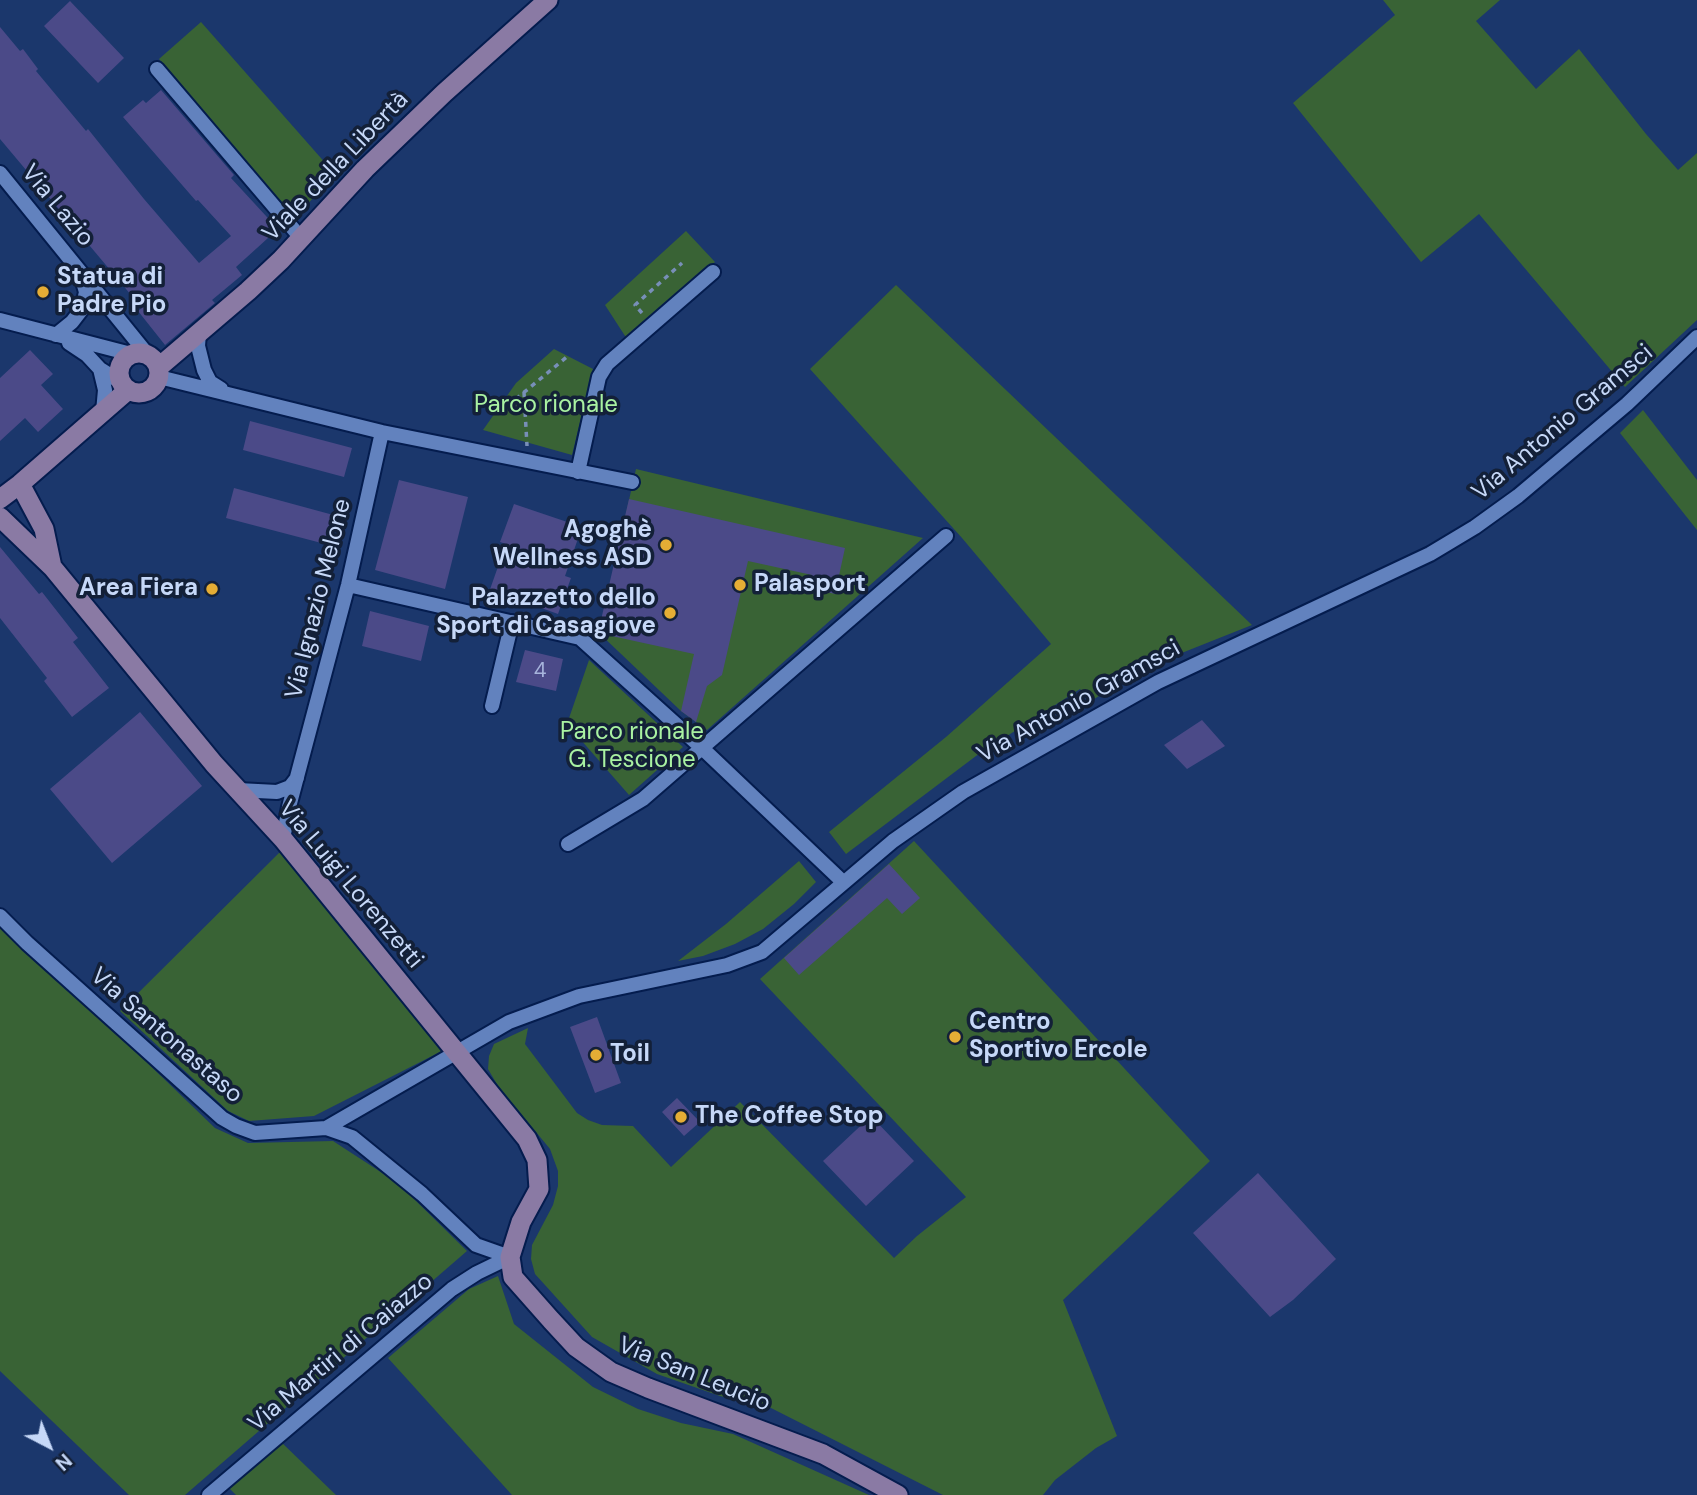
<!DOCTYPE html>
<meta charset="utf-8">
<style>
body{margin:0}
#map{position:relative;width:1697px;height:1495px;overflow:hidden;background:#1b376c;font-family:"DM Sans",sans-serif}
canvas{display:block}
.north{position:absolute;left:14px;top:1411px;width:70px;height:70px;-webkit-text-stroke:5px #132038;paint-order:stroke;rotate:138deg;font-size:19px;font-weight:700;line-height:28px;text-align:center;color:#c6d8f8}
.north::after{content:'';display:block;margin:auto;width:24px;height:32px;background:#c6d8f8;clip-path:polygon(50% 0,100% 100%,50% 72%,0 100%)}
</style>
<div id="map">
<canvas width="1697" height="1495"></canvas>
<div class="north">N</div>
</div>
<script>
const ctx = document.querySelector('canvas').getContext('2d');
ctx.lineJoin = 'round';
function fillPath(path, color) { ctx.fillStyle = color; ctx.fill(path, 'evenodd'); }
const poly = rows => new Path2D(rows.map(r => 'M' + r).join(''));
function strokePath(path, color, width, dash) { ctx.strokeStyle = color; ctx.lineWidth = width; ctx.lineCap = dash ? 'butt' : 'round'; ctx.setLineDash(dash || []); ctx.stroke(path); }
function label(font, color, halo, rows, align = 'center') {
  ctx.font = font + ' "DM Sans",sans-serif'; ctx.lineWidth = 7; ctx.setLineDash([]); ctx.textBaseline = 'middle'; ctx.strokeStyle = halo; ctx.fillStyle = color; for (const [text, x, y, turn = 0] of rows) {
    ctx.save(); ctx.translate(x, y); ctx.rotate((+turn || 0) * Math.PI / 180); ctx.textAlign = isNaN(turn) ? turn : align; if (halo) ctx.strokeText(text, 0, 0); ctx.fillText(text, 0, 0); ctx.restore();
  }
}
const green = poly([
 [1383,0,1500,0,1476,21,1536,89,1579,49,1646,134,1678,170,1697,153,1697,320,1625,387,1479,214,1421,262,1293,103,1395,15],
 [201,22,335,174,294,219,159,59],
 [686,231,715,262,627,339,605,305],
 [896,285,1252,625,1144,668,1091,701,1080,689,976,756,846,854,829,832,946,737,1051,644,962,538,810,369],
 [554,349,593,369,572,455,483,430,516,383],
 [1643,410,1697,480,1697,530,1620,433],
 [636,469,923,538,707,730,681,711,599,633],
 [589,660,683,747,629,795,567,724],
 [914,841,1210,1161,1063,1300,1117,1436,1096,1448,1055,1480,1043,1495,943,1495,771,1408,720,1396,657,1374,592,1337,535,1274,531,1259,532,1245,553,1205,558,1186,558,1171,550,1149,498,1086,488,1069,489,1056,494,1044,528,1028,525,1044,577,1113,588,1120,602,1125,633,1126,671,1167,740,1102,894,1258,917,1236,966,1197,760,979],
 [281,851,444,1050,314,1116,249,1121,228,1111,120,1011],
 [799,861,816,882,794,904,763,929,735,944,703,956,678,961,726,924],
 [0,927,107,1024,215,1128,248,1143,333,1141,390,1178,411,1196,467,1251,185,1495,129,1495,0,1371],
 [498,1276,514,1324,593,1387,638,1409,681,1423,733,1434,869,1495,512,1495,388,1358,469,1289],
 [280,1441,336,1495,236,1495,228,1487]
]);
const building = poly([
 [70,1,124,58,98,83,44,26],
 [0,27,20,51,23,49,38,69,36,71,86,131,88,129,144,199,199,263,231,236,198,200,196,201,123,117,143,100,146,103,161,90,234,175,231,178,278,229,236,267,242,275,212,300,215,303,165,345,138,311,142,308,0,139],
 [30,350,53,374,41,385,63,409,38,432,25,418,0,441,0,378],
 [250,421,352,448,344,477,243,450],
 [399,480,468,497,445,589,375,570],
 [234,488,337,516,329,545,226,518],
 [629,499,845,548,835,594,809,588,812,575,748,561,722,675,707,686,696,722,681,711,694,654,598,633],
 [514,504,582,527,565,576,571,578,558,614,519,600,517,605,488,595,506,544,500,542],
 [0,547,39,594,42,592,78,638,73,642,109,688,72,717,44,681,47,678,0,618],
 [370,611,429,626,421,661,362,646],
 [525,650,563,659,556,691,516,682],
 [140,712,202,786,112,863,50,789],
 [1202,720,1225,746,1187,769,1164,745],
 [889,864,920,898,902,914,887,898,799,975,784,958],
 [597,1017,621,1083,595,1093,570,1027],
 [677,1098,700,1122,684,1136,662,1112],
 [871,1116,914,1161,866,1206,823,1161],
 [1258,1173,1336,1259,1293,1300,1270,1317,1193,1233]
]);
const path = poly([
 [642,313,635,305,682,263],
 [524,392,527,446],
 [499,408,505,408,568,356]
]);
const street = poly([
 [157,69,301,238],
 [0,173,147,354],
 [0,320,131,354],
 [199,333,198,346,204,370,210,382,221,389],
 [56,335,72,322,82,309,86,292,81,275],
 [69,343,87,355,100,369,122,383],
 [100,369,105,390,103,412],
 [159,377,382,432,632,482],
 [578,472,599,377,607,364,713,272],
 [348,585,580,638,701,747,843,882],
 [492,706,512,622],
 [238,790,277,792,290,787,297,778],
 [283,839,289,807,348,585,382,432],
 [568,844,643,799,946,536],
 [0,916,27,943,222,1118,236,1126,255,1133,326,1128,352,1137,422,1194,476,1245,510,1257],
 [326,1128,509,1022,579,996,727,965,762,952,893,841,963,792,1158,682,1430,554,1475,527,1518,496,1627,404,1697,337],
 [209,1495,452,1289,477,1273,510,1257]
]);
const secondary = poly([
 '119 373a20 20 0 1 1 40 0a20 20 0 1 1-40 0Z',
 [159,367,248,291,281,260,365,169,444,93,548,0],
 [20,484,44,529,52,567],
 [0,499,20,484,128,390],
 [0,517,53,568,214,764,283,839,527,1139,537,1160,539,1189,521,1222,510,1257,513,1277,551,1320,576,1347,611,1372,648,1388,823,1454,898,1495]
]);
const markers = [
 [43,292,7,"#e5ad35"],
 [666,545,7,"#e5ad35"],
 [740,585,7,"#e5ad35"],
 [212,589,7,"#e5ad35"],
 [670,613,7,"#e5ad35"],
 [955,1037,7,"#e5ad35"],
 [596,1055,7,"#e5ad35"],
 [681,1117,7,"#e5ad35"]
];
const numberNames = [
 ["4",540,671]
];
const streetNames = [
 ["Viale della Libertà",336,167,-46],
 ["Via Lazio",57,206,50],
 ["Via Antonio Gramsci",1563,423,-40],
 ["Via Ignazio Melone",319,599,-76],
 ["Via Antonio Gramsci",1079,702,-29],
 ["Via Luigi Lorenzetti",350,885,50],
 ["Via Santonastaso",166,1036,41],
 ["Via Martiri di Caiazzo",341,1353,-40],
 ["Via San Leucio",694,1375,22]
];
const poiNames = [
 ["Statua di",57,278],
 ["Padre Pio",57,306],
 ["Agoghè",652,531,"right"],
 ["Wellness ASD",652,559,"right"],
 ["Palasport",754,585],
 ["Area Fiera",198,589,"right"],
 ["Palazzetto dello",656,599,"right"],
 ["Sport di Casagiove",656,627,"right"],
 ["Centro",969,1023],
 ["Sportivo Ercole",969,1051],
 ["Toil",610,1055],
 ["The Coffee Stop",695,1117]
];
const parkNames = [
 ["Parco rionale",546,406],
 ["Parco rionale",632,733],
 ["G. Tescione",632,761]
];
fillPath(green, '#396335');
fillPath(building, '#4b4a88');
strokePath(street, '#041c4e', 18);
strokePath(secondary, '#041c4e', 23);
strokePath(path, '#788fb8', 3.5, [5, 5]);
strokePath(street, '#6282be', 14);
strokePath(secondary, '#8a7aa4', 19);
for (const [x, y, r, color] of markers) { const dot = new Path2D(); dot.arc(x, y, r, 0, 2 * Math.PI); ctx.fillStyle = color; ctx.fill(dot); strokePath(dot, '#132038', 2.5); }
label('21px', '#a7b4dc', null, numberNames);
label('24px', '#c6d8f8', '#132038', streetNames);
label('bold 24px', '#c6d8f8', '#132038', poiNames, 'left');
label('24px', '#a9f2a2', '#132038', parkNames);
</script>
